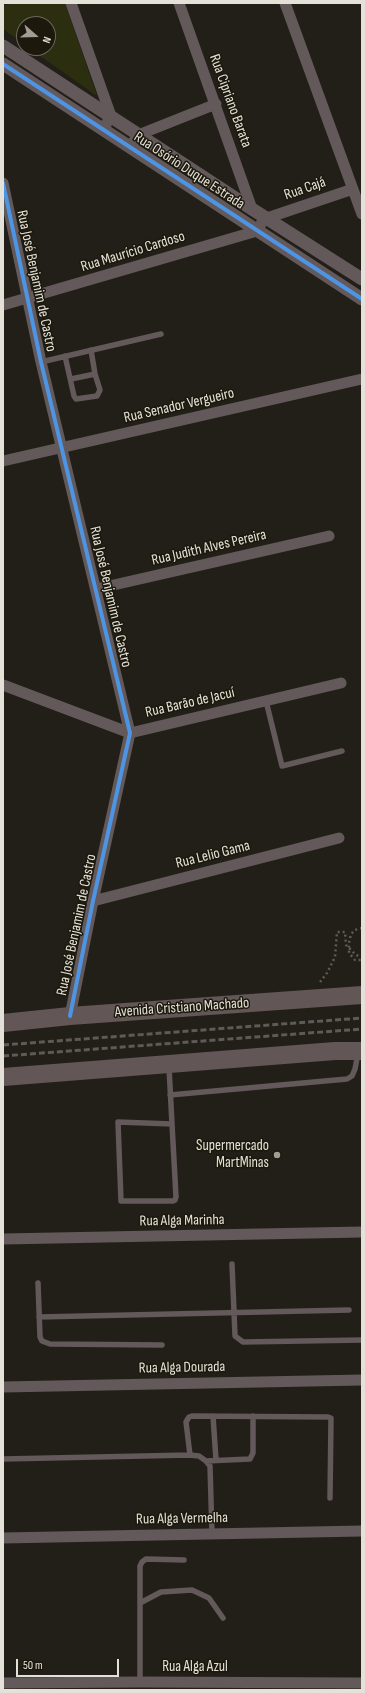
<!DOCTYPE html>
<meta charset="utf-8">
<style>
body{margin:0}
#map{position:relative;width:365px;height:1693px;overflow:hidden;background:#221f18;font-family:"Sofia Sans Condensed",sans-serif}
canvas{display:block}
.frame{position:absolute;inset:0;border:4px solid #e4e1d9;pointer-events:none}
.north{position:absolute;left:16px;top:16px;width:40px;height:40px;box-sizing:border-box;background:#1c180c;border:1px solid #6c685e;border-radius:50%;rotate:110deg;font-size:11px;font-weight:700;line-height:16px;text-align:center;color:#e4e1d9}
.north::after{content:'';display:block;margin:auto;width:14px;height:18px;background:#a09d95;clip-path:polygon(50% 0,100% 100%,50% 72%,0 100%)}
.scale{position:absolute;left:16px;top:1659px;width:103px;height:18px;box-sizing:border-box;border:2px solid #e4e1d9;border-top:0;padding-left:5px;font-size:12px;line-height:14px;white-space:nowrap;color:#e4e1d9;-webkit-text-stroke:3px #1c180c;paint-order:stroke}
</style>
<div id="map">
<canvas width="365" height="1693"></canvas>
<div class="frame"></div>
<div class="north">N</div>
<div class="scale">50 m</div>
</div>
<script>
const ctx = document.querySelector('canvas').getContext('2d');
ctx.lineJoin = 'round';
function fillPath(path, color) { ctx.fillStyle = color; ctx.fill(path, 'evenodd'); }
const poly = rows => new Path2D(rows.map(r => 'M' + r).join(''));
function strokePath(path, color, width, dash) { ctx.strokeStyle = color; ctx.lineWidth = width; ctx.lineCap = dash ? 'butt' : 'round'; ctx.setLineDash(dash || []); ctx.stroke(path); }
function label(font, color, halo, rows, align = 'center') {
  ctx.font = font + ' "Sofia Sans Condensed",sans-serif'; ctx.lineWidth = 3; ctx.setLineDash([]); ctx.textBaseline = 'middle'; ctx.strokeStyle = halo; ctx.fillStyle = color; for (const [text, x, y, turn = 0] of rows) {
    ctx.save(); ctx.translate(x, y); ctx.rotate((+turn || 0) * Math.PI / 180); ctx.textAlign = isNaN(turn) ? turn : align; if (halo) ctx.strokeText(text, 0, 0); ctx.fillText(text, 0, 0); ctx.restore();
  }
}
const green = poly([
 [12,3,65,3,97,96,29,48,48,48,48,24,24,24,24,44,3,29,3,6]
]);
const path = poly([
 [362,928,355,930,351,934,349,943,349,953,355,960,362,960],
 [320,982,327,973,335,957,337,932,345,932,346,945,356,955,362,957]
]);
const service = poly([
 [65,356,74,396,76,399,97,396,100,390,95,374,91,350],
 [41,362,161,334],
 [71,379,95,374],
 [266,701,282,766,342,751],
 [169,1067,172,1124,118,1122,121,1201,173,1201,175,1200,176,1197,172,1124],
 [170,1095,347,1079,352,1076,355,1069,358,1053],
 [232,1264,235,1336,243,1342,362,1340],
 [38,1283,40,1337,42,1341,50,1344,162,1345],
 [39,1317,349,1310],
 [213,1416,216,1460],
 [190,1455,186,1422,189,1417,192,1416,328,1417,331,1418,330,1498],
 [3,1459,190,1455,199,1456,206,1461,210,1466,212,1534],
 [206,1461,250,1459,253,1453,253,1416],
 [140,1603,161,1592,192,1590,209,1598,223,1618],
 [140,1682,140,1566,142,1562,146,1559,184,1560]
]);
const minor = poly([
 [71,3,111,116,103,129],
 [179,3,252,209],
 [285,3,362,214],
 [130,147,138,135,216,104],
 [3,183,41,362,130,733,93,901,70,1016],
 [267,218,353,189],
 [3,305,257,231,265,217],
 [3,461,362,379],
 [96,589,329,536],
 [3,685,130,733,341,683],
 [93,901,339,838],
 [3,1239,362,1232],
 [3,1387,362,1380],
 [3,1538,362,1531],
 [3,1683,140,1682,362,1683]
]);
const tertiary = poly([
 [3,46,252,209,362,279],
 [3,64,362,299]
]);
const trunk = poly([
 [3,1023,70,1016,362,995],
 [3,1077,335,1051,362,1051]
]);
const rail = poly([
 [3,1045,362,1018],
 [3,1056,362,1029]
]);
const cycleway = poly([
 [3,64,362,299],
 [3,183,41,362,130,733,93,901,70,1016]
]);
const markers = [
 [277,1155,4,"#a09d95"]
];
const streetNames = [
 ["Rua Cipriano Barata",230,101,70],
 ["Rua Osório Duque Estrada",189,171,33],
 ["Rua Cajá",305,189,-19],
 ["Rua Maurício Cardoso",133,252,-17],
 ["Rua José Benjamim de Castro",36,281,78],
 ["Rua Senador Vergueiro",179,406,-13],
 ["Rua Judith Alves Pereira",209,548,-13],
 ["Rua José Benjamim de Castro",110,597,77],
 ["Rua Barão de Jacuí",190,703,-13],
 ["Rua Lelio Gama",213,855,-14],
 ["Rua José Benjamim de Castro",77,925,-78],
 ["Avenida Cristiano Machado",182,1008,-4],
 ["Rua Alga Marinha",182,1221,-1],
 ["Rua Alga Dourada",182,1368,-1],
 ["Rua Alga Vermelha",182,1519,-1],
 ["Rua Alga Azul",195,1667]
];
const poiNames = [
 ["Supermercado",269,1146],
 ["MartMinas",269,1163]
];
fillPath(green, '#2c2f0f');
strokePath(path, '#625a59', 2.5, [2, 3]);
strokePath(service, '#63585a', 5.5);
strokePath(minor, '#63585a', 11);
strokePath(tertiary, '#63585a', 13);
strokePath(trunk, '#625756', 18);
strokePath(rail, '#5f5958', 3, [6, 3]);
strokePath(cycleway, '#4d94e3', 4);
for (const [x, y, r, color] of markers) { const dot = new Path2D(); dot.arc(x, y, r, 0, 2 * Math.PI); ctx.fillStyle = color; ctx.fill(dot); strokePath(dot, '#1c180c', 1.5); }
label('15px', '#e4e1d9', '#1c180c', streetNames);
label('15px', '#e4e1d9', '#1c180c', poiNames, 'right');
</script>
